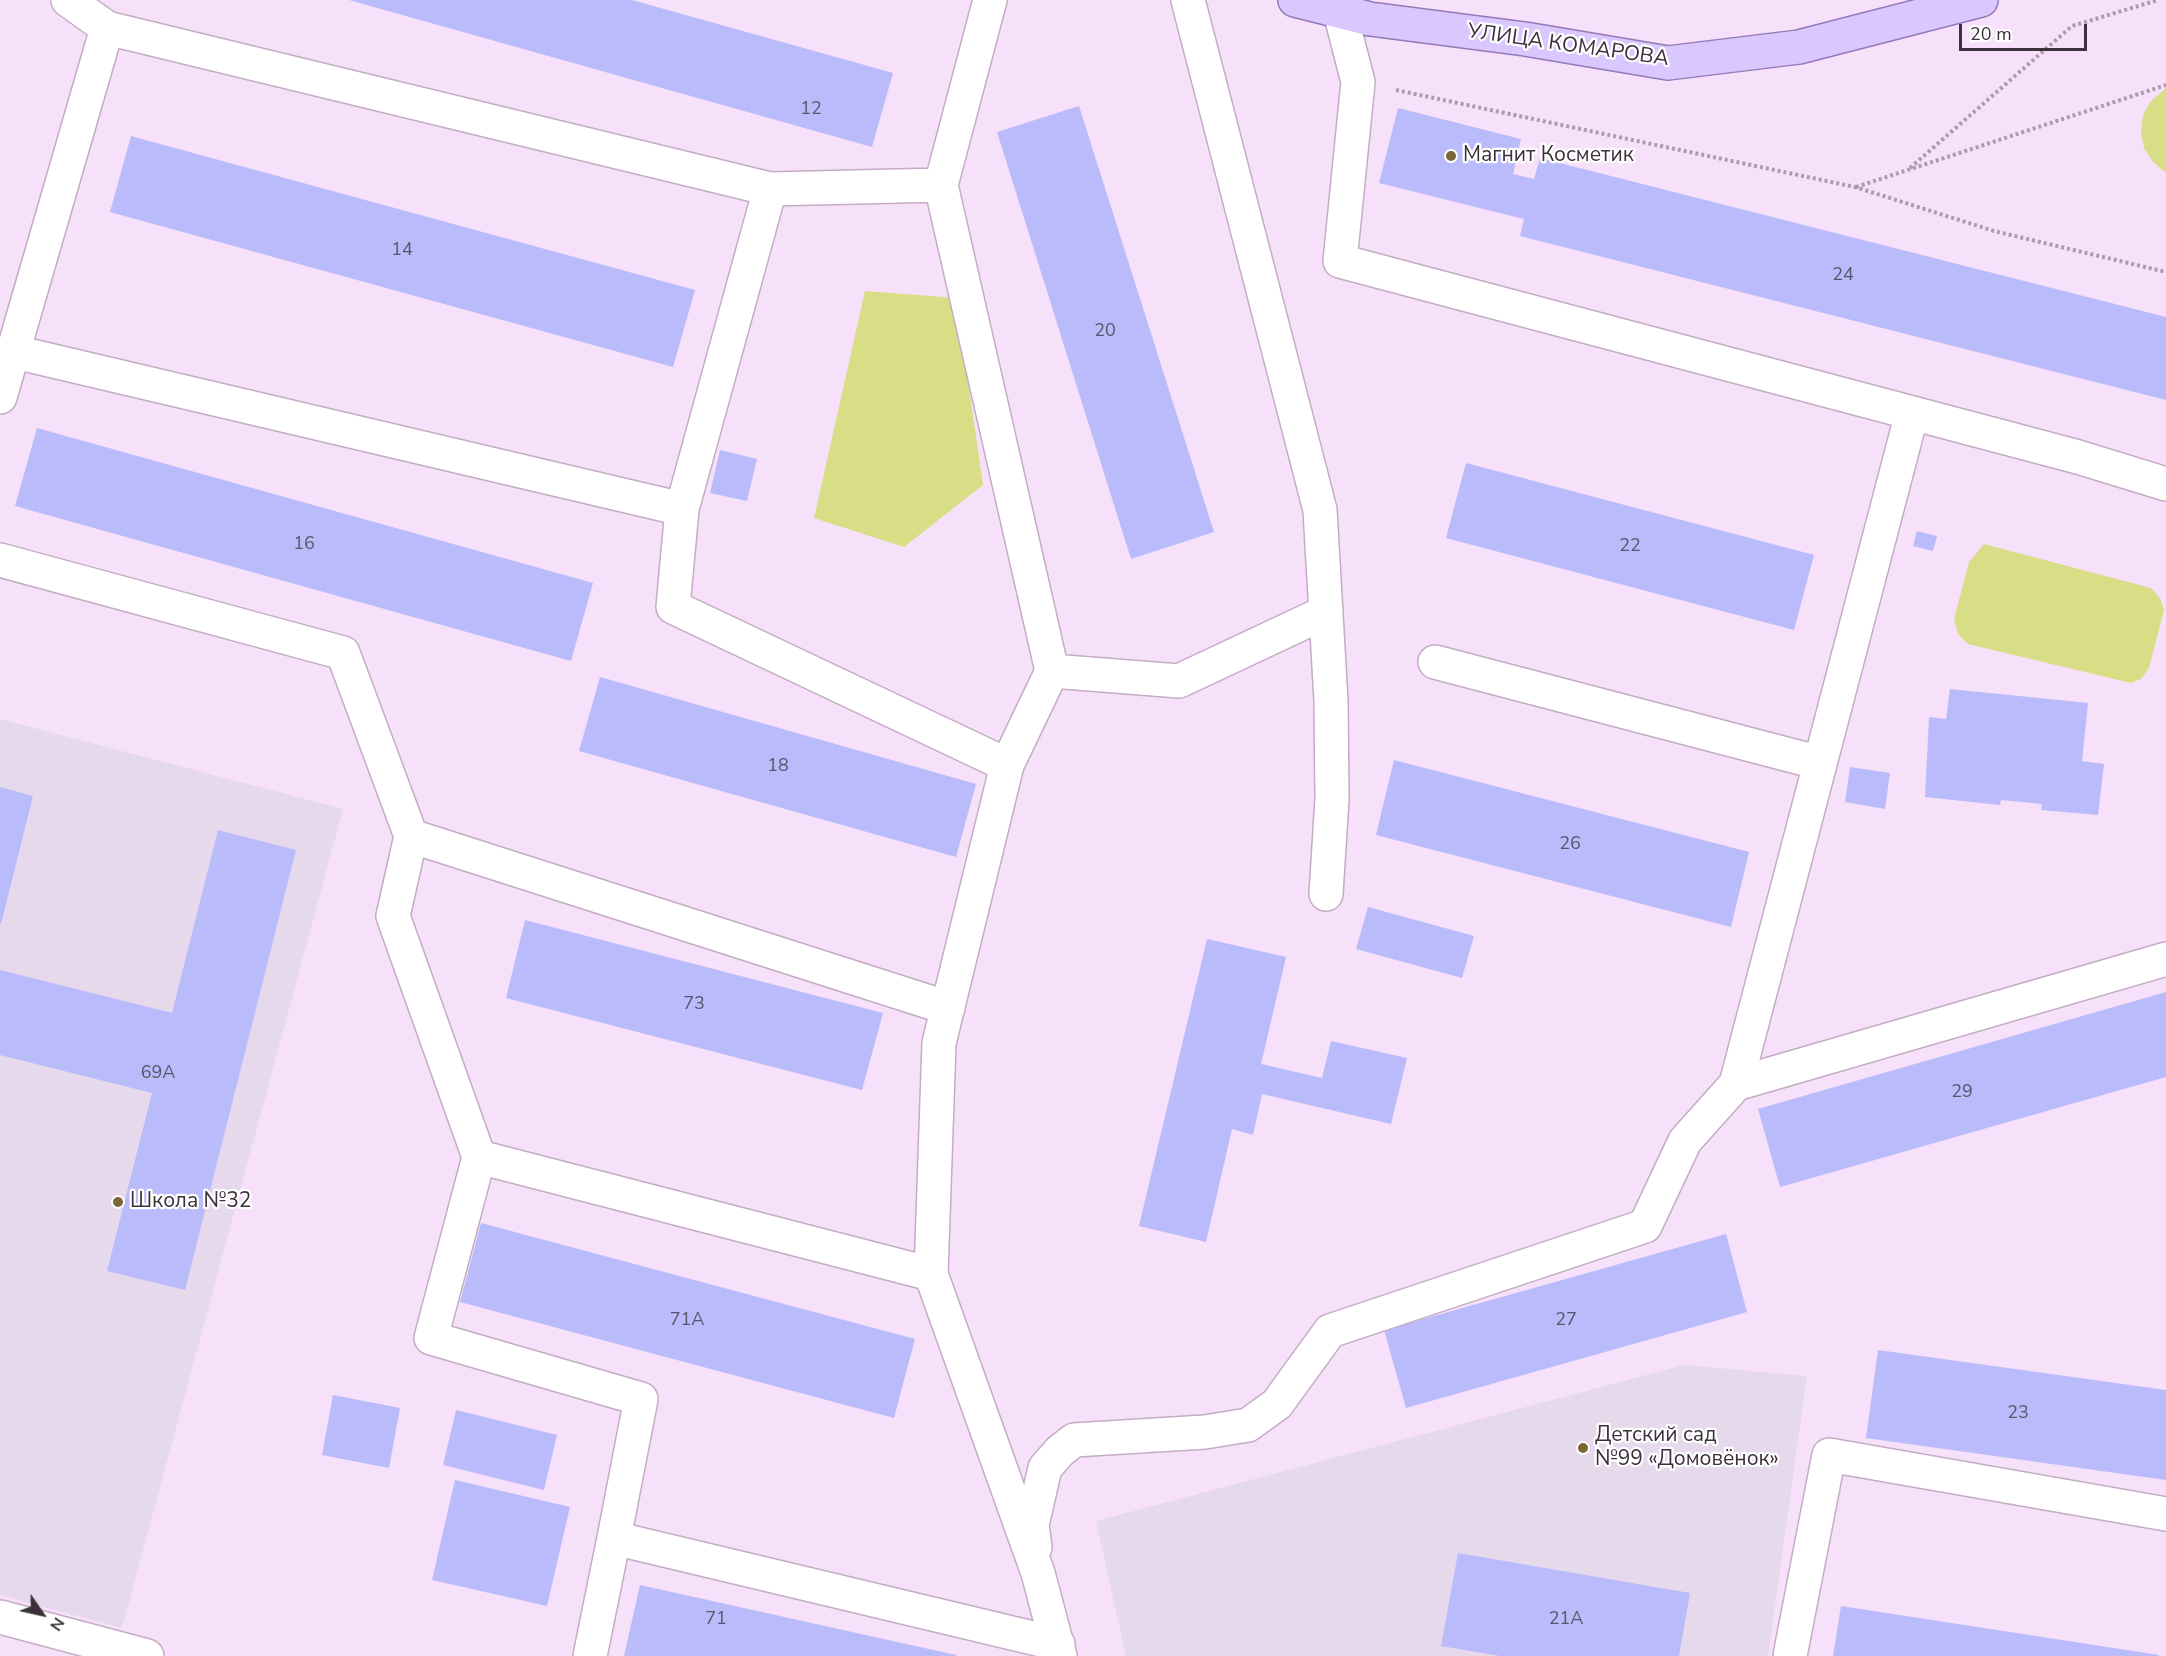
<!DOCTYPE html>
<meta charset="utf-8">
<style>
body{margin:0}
#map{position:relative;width:2166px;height:1656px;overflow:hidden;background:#f7e0f9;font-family:"Nunito Sans",sans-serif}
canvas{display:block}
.north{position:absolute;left:12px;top:1584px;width:60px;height:60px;-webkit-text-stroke:4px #fff;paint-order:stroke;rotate:124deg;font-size:16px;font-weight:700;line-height:24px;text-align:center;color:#3a313b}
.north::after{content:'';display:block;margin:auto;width:21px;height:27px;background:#3a313b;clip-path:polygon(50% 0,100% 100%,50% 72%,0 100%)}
.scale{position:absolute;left:1959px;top:24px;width:128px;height:27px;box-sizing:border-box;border:3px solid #3a313b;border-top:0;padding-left:8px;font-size:18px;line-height:21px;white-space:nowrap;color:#3a313b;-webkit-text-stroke:4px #fff;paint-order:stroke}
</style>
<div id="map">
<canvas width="2166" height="1656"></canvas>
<div class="north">N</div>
<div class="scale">20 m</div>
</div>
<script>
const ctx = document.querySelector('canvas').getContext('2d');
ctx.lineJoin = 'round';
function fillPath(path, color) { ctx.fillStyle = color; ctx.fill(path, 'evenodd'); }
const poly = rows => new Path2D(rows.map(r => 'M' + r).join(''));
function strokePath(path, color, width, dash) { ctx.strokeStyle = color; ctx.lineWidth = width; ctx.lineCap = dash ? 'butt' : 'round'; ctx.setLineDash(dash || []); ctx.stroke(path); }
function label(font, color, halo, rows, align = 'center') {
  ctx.font = font + ' "Nunito Sans",sans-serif'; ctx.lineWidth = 4.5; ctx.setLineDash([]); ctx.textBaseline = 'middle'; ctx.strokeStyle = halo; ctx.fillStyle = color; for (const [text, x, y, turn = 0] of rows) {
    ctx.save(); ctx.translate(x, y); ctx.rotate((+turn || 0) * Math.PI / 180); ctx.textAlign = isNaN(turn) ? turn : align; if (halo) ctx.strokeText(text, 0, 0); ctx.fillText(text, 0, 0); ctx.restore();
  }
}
const education = poly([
 [0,719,343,809,122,1628,0,1595],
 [1684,1365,1807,1376,1768,1656,1126,1656,1096,1521]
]);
const green = poly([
 [2166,88,2166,173,2153,162,2144,148,2141,132,2143,115,2151,101],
 [865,291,956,298,983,485,904,547,814,518],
 [1984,544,2151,588,2160,598,2164,610,2149,668,2141,679,2131,683,1968,644,1958,634,1954,619,1969,562]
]);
const building = poly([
 [349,0,632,0,893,73,872,147],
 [1079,106,1214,532,1131,559,997,132],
 [1398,108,1521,139,1513,174,1534,179,1540,158,2166,317,2166,400,1520,236,1524,219,1379,183],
 [131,136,695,290,673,367,110,212],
 [37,428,593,583,571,661,15,506],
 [720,450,757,459,747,501,710,493],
 [1466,463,1814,555,1794,630,1446,538],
 [1917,531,1937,536,1933,551,1913,546],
 [600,677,976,784,956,857,579,751],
 [1950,689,2088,703,2082,761,2104,764,2098,815,2041,810,2042,804,2001,800,2000,805,1925,797,1929,717,1946,719],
 [1394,760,1749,852,1731,927,1376,835],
 [1850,767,1890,773,1885,809,1845,802],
 [0,787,33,796,1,924,0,923],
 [218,830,296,850,185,1290,107,1271,152,1093,0,1055,0,970,172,1013],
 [1368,907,1474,936,1462,978,1356,949],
 [525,920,883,1013,862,1090,506,998],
 [1207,939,1286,957,1261,1064,1322,1078,1331,1041,1407,1058,1391,1124,1262,1094,1253,1135,1232,1129,1206,1242,1139,1226],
 [2166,992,2166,1077,1780,1187,1758,1109],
 [481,1223,915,1339,894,1418,460,1302],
 [1726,1234,1747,1312,1406,1408,1384,1330],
 [1878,1350,2166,1390,2166,1480,1866,1438],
 [333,1395,400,1408,389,1468,322,1455],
 [456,1410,557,1435,544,1490,443,1465],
 [455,1480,570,1507,547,1606,432,1580],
 [1458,1553,1690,1593,1679,1656,1500,1656,1441,1646],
 [640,1585,956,1655,956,1656,624,1656],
 [1841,1606,2159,1655,2159,1656,1833,1656]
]);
const path = poly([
 [1396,90,1855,187,1994,231,2166,272],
 [1910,168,2072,26,2158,0],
 [1856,187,2166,85]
]);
const minor = poly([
 [68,0,107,28,770,189],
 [990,0,941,185,1052,671,1007,765,939,1043,931,1274,1038,1573,1060,1656],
 [1188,0,1320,510,1331,701,1332,799,1326,894],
 [1340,12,1358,82,1340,261,2078,457,2166,484],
 [15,352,682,509,673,607,1007,765],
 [0,397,107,28],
 [682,509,770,189,941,185],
 [0,560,343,653,411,836,393,916,479,1157,431,1338,641,1399,614,1538],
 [1435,662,1820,763],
 [1052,671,1179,681,1326,612],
 [411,836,948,1008],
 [1736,1084,1912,413],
 [479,1157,931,1274],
 [1035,1547,1032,1525,1045,1468,1060,1451,1074,1440,1205,1432,1248,1425,1277,1404,1330,1331,1645,1226,1685,1141,1736,1084,2166,959],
 [0,1617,147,1656],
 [590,1656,614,1538,1058,1644],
 [1790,1656,1829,1455,2166,1514]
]);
const major = poly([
 [1295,0,1370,19,1525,39,1668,63,1799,47,1981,0]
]);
const markers = [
 [1451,156,6,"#7c6635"],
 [118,1202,6,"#7c6635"],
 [1583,1448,6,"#7c6635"]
];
const numberNames = [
 ["12",811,110],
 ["14",402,251],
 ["24",1843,276],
 ["20",1105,332],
 ["16",304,545],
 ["22",1630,547],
 ["18",778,767],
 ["26",1570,845],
 ["73",694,1005],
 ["69А",158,1074],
 ["29",1962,1093],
 ["71А",687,1321],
 ["27",1566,1321],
 ["23",2018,1414],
 ["71",716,1620],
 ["21А",1566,1620]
];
const streetNames = [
 ["УЛИЦА КОМАРОВА",1568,46,8]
];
const poiNames = [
 ["Магнит Косметик",1463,156],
 ["Школа №32",130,1202],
 ["Детский сад",1595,1436],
 ["№99 «Домовёнок»",1595,1460]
];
fillPath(education, '#e7d9ec');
fillPath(green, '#d9dd86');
fillPath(building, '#b9bbfa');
strokePath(minor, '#c3acc4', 36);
strokePath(major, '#927ab8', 36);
strokePath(path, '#ac9aad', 4, [3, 3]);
strokePath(minor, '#fff', 33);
strokePath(major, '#dac7fd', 33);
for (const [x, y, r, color] of markers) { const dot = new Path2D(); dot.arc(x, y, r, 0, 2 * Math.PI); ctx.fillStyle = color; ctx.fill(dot); strokePath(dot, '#fff', 2); }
label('18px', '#5a546b', null, numberNames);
label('21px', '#3a313b', '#fff', streetNames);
label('21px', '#3a313b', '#fff', poiNames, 'left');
</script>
